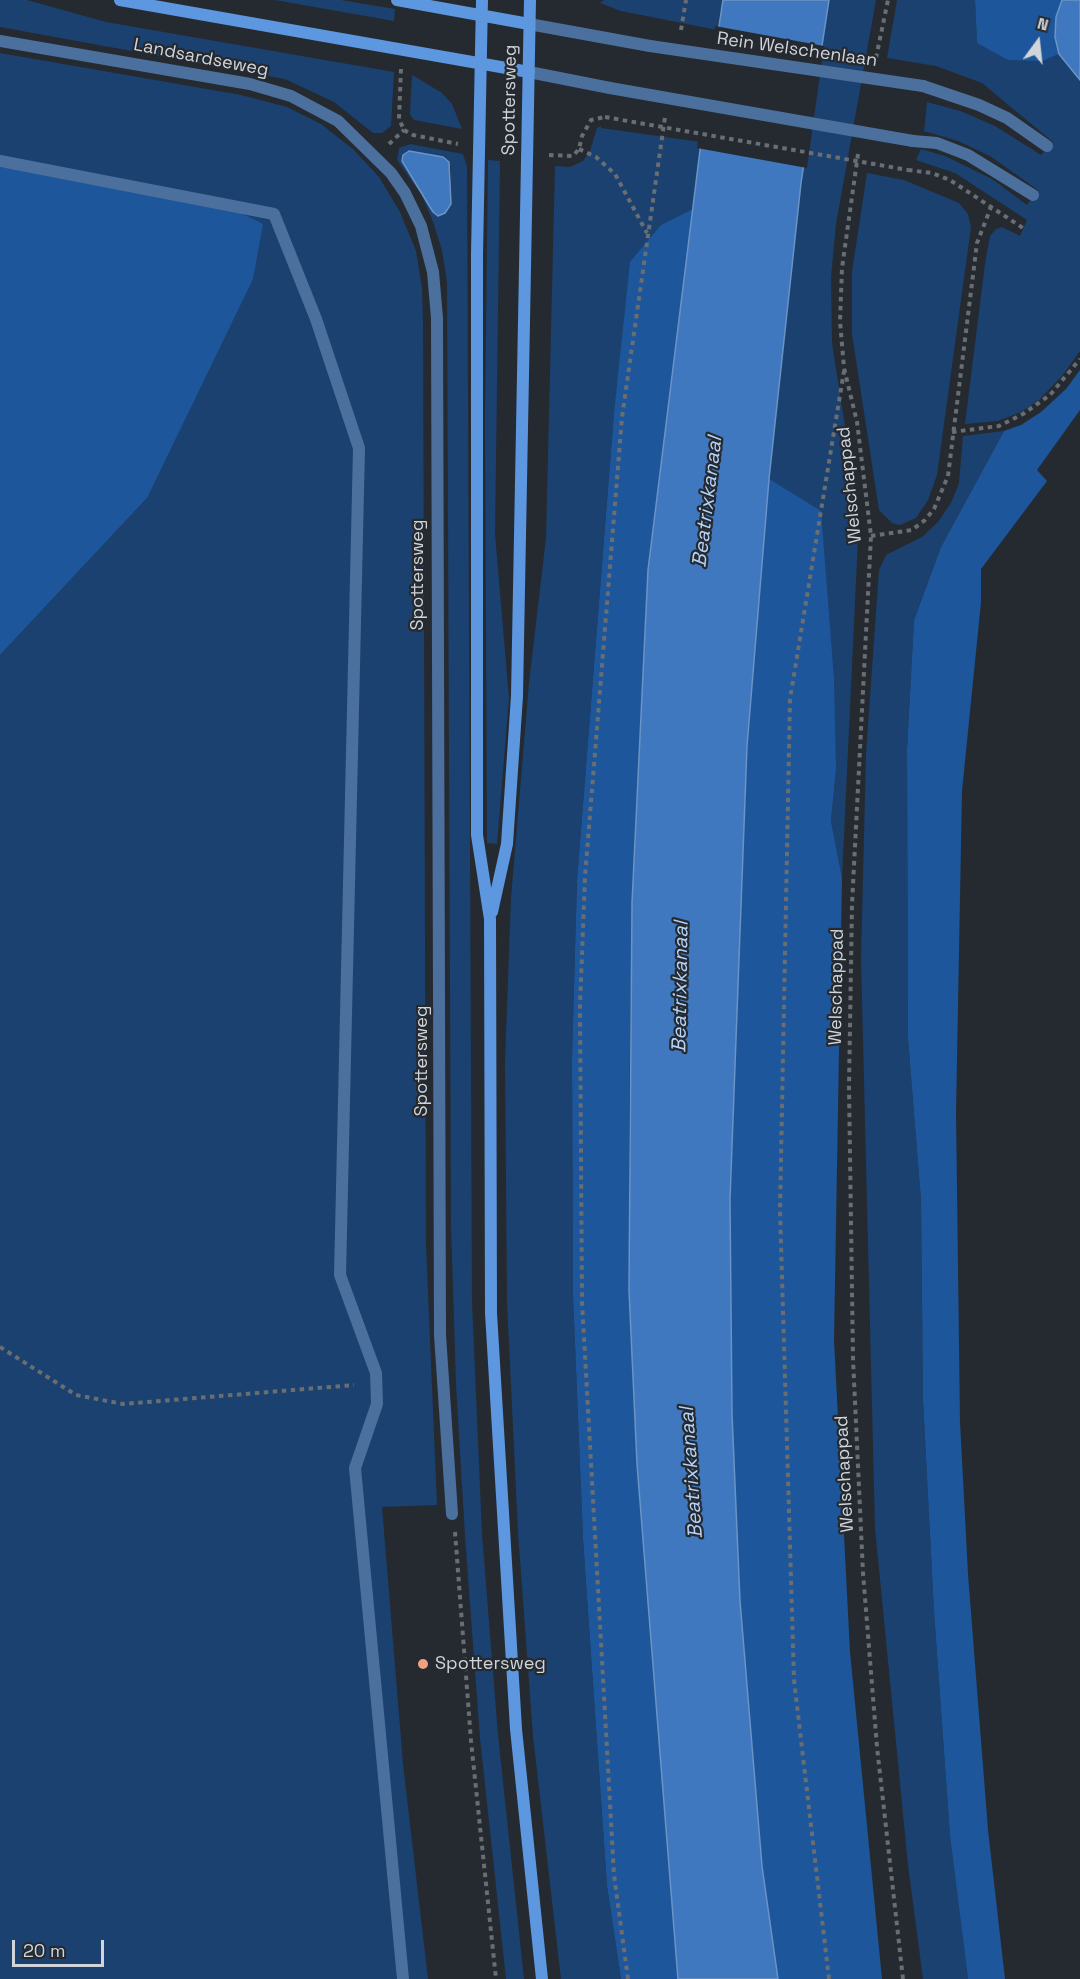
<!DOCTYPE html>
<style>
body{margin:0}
#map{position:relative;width:1080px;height:1979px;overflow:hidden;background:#252a30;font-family:"Space Grotesk",sans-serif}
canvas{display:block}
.north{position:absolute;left:1008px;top:12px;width:60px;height:60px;-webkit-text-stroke:4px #252a30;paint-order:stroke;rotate:15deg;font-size:16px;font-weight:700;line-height:24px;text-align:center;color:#d1d5d9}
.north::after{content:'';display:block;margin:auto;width:21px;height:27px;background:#d1d5d9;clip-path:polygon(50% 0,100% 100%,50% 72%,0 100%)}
.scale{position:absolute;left:12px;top:1940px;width:92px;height:27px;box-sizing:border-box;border:3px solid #d1d5d9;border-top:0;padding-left:8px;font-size:18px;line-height:21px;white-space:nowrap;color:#d1d5d9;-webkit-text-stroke:4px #252a30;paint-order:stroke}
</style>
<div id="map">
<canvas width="1080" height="1979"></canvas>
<div class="north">N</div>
<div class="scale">20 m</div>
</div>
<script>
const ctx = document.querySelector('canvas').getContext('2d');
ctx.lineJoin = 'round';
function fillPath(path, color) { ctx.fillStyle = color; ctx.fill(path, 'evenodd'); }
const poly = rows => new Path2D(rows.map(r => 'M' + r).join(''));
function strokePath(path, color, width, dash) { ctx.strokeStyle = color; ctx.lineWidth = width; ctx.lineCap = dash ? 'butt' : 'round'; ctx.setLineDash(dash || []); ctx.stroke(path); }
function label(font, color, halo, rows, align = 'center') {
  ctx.font = font + ' "Space Grotesk",sans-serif'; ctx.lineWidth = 4.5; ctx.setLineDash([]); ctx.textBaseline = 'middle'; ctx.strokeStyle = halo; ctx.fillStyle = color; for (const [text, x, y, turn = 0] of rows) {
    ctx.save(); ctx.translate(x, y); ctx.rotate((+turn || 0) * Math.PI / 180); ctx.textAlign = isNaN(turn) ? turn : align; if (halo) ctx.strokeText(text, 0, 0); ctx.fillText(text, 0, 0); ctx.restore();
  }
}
const green = poly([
 [0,0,27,0,106,22,394,72,391,126,382,133,373,133,334,102,285,79,0,27],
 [275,0,341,0,395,9,394,21],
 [604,0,723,0,717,30,621,11,600,3],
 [829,0,876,0,836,224,831,277,832,343,859,517,842,878,831,821,836,770,769,479,801,183],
 [897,0,975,0,977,43,1043,61,1059,54,1080,80,1080,351,1062,376,1039,400,1021,412,998,421,965,424,985,264,990,236,996,229,1002,227,1020,236,1027,220,955,173,916,160,921,149,945,156,992,179,1027,205,1038,190,990,156,958,141,924,131,927,102,960,111,995,126,1041,155,1053,142,982,83,936,66,887,58],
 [0,53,241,95,287,107,321,124,354,150,379,177,400,212,416,251,422,289,423,321,426,1245,437,1505,382,1507,403,1764,428,1979,0,1979,0,655,147,498,34,174,0,167],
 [412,75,442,93,452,104,462,129,414,120,410,114],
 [601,126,601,128,701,142,693,209,661,225,614,413,577,880,572,1058,573,1296,583,1539,607,1886,621,1979,561,1979,533,1736,518,1532,507,1302,505,1061,511,898,529,683,546,538,555,166,570,167,583,161,590,151,597,128],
 [410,144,463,154,467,167,472,1302,482,1534,498,1735,524,1979,506,1979,480,1738,465,1536,456,1384,451,1224,447,282,442,250,432,219,421,194,397,160,399,148],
 [407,151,443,157,451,168,450,207,433,211,402,161],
 [488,160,500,161,495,534,509,698,497,844,487,843,485,417],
 [867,173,904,180,959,203,968,214,971,227,937,475,928,500,916,518,900,525,892,523,879,510,852,334,852,272],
 [1004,431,941,547,914,620,907,749,908,1039,921,1200,923,1400,934,1612,950,1836,968,1979,923,1979,908,1865,875,1528,861,959,866,754,879,570,886,555,922,537,938,522,951,503,959,483,963,436]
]);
const forest = poly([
 [975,0,1062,0,1056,17,1055,37,1059,54,1043,61,1008,60,977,43],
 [0,167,211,198,263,224,253,279,147,498,0,655],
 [693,209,648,570,632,903,629,1128,629,1290,637,1464,678,1979,621,1979,607,1886,583,1539,573,1296,572,1058,577,880,614,413,630,262,661,225],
 [1080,370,1080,410,1037,470,1047,481,981,569,981,602,962,791,956,1112,960,1422,968,1574,988,1830,1005,1979,968,1979,950,1836,934,1612,923,1400,921,1200,908,1039,907,749,914,620,941,547,1004,431,1021,425,1041,412,1066,389],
 [769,479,821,511,834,679,836,770,831,821,842,878,834,1340,850,1652,882,1979,778,1979,762,1866,740,1601,732,1414,730,1199,747,747]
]);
const water = poly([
 [723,0,829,0,801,183,769,479,747,746,730,1199,732,1414,740,1601,762,1866,778,1979,678,1979,637,1464,629,1290,632,903,648,570,701,142,723,0],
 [1062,0,1080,0,1080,80,1059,54,1055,37,1056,17,1062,0],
 [409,151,443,157,449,162,451,204,445,213,438,216,433,212,402,161,403,155,409,151]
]);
const pier = poly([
 [715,26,824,46,807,168,697,148]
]);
const path = poly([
 [681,30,686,0],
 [876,58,888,0],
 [401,69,399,119,404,130],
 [404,130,413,135,458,144],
 [389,144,404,130],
 [579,149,596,157,615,174,647,233],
 [858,154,842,268,840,321,844,368,857,422,871,536,852,904,849,1087,853,1359,863,1573,877,1747,903,1979],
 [549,155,573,156,579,149,582,136,591,120,605,117],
 [908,170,932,173,950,180,1023,228],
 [952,432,999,426,1023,414,1050,395,1080,359],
 [871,536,912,530,925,520,934,509,948,476,977,243,991,207],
 [0,1347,76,1395,123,1404,354,1385],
 [455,1532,471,1741,496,1979],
 [628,1979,614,1875,582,1302,580,1006,585,877,622,417,665,117],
 [829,1979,794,1680,780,1210,790,699,844,371]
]);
const lane = poly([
 [0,161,274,214,316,319,359,448,340,1275,376,1373,377,1404,355,1468,403,1979]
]);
const street = poly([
 [529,24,650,46],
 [0,41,250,84,291,96,338,121,391,173,405,193,421,226,433,272,437,318,440,1335,452,1514],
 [529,72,610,88],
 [923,86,979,105,1007,118,1047,146],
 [913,141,937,143,968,155,1033,195]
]);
const secondary = poly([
 [120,0,529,72],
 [397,0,529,24],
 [482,0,477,254,477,835,490,919,491,1313,516,1729,542,1979],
 [492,912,507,844,517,696,530,0]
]);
const pathBridge = poly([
 [605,117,908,170]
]);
const streetBridge = poly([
 [650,46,923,86],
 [610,88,913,141]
]);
const markers = [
 [423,1664,6,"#f1a17d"]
];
const streetNames = [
 ["Rein Welschenlaan",797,50,8],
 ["Landsardseweg",201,58,11],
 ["Spottersweg",510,100,-89],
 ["Welschappad",850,485,-96],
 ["Spottersweg",418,575,-90],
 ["Welschappad",837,987,-89],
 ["Spottersweg",422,1061,-90],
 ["Welschappad",845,1474,-93]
];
const poiNames = [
 ["Spottersweg",435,1664]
];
const waterNames = [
 ["Beatrixkanaal",708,502,-83],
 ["Beatrixkanaal",681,987,-89],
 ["Beatrixkanaal",692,1473,-94]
];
fillPath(green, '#1b4170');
fillPath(forest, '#1d569a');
fillPath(water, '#3f78be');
strokePath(water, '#6b94c6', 1.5);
fillPath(pier, '#252a30');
strokePath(path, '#696e73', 4, [4.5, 4.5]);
strokePath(lane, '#4c709d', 12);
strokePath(street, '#4c709d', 12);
strokePath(secondary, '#5d97e0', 12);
strokePath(pathBridge, '#696e73', 4, [4.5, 4.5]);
strokePath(streetBridge, '#4c709d', 12);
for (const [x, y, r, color] of markers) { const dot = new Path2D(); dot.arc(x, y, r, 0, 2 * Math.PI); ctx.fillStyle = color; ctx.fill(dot); strokePath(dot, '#252a30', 2); }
label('18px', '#d1d5d9', '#252a30', streetNames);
label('18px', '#d1d5d9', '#252a30', poiNames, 'left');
label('italic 20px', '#b5d2f8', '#252a30', waterNames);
</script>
